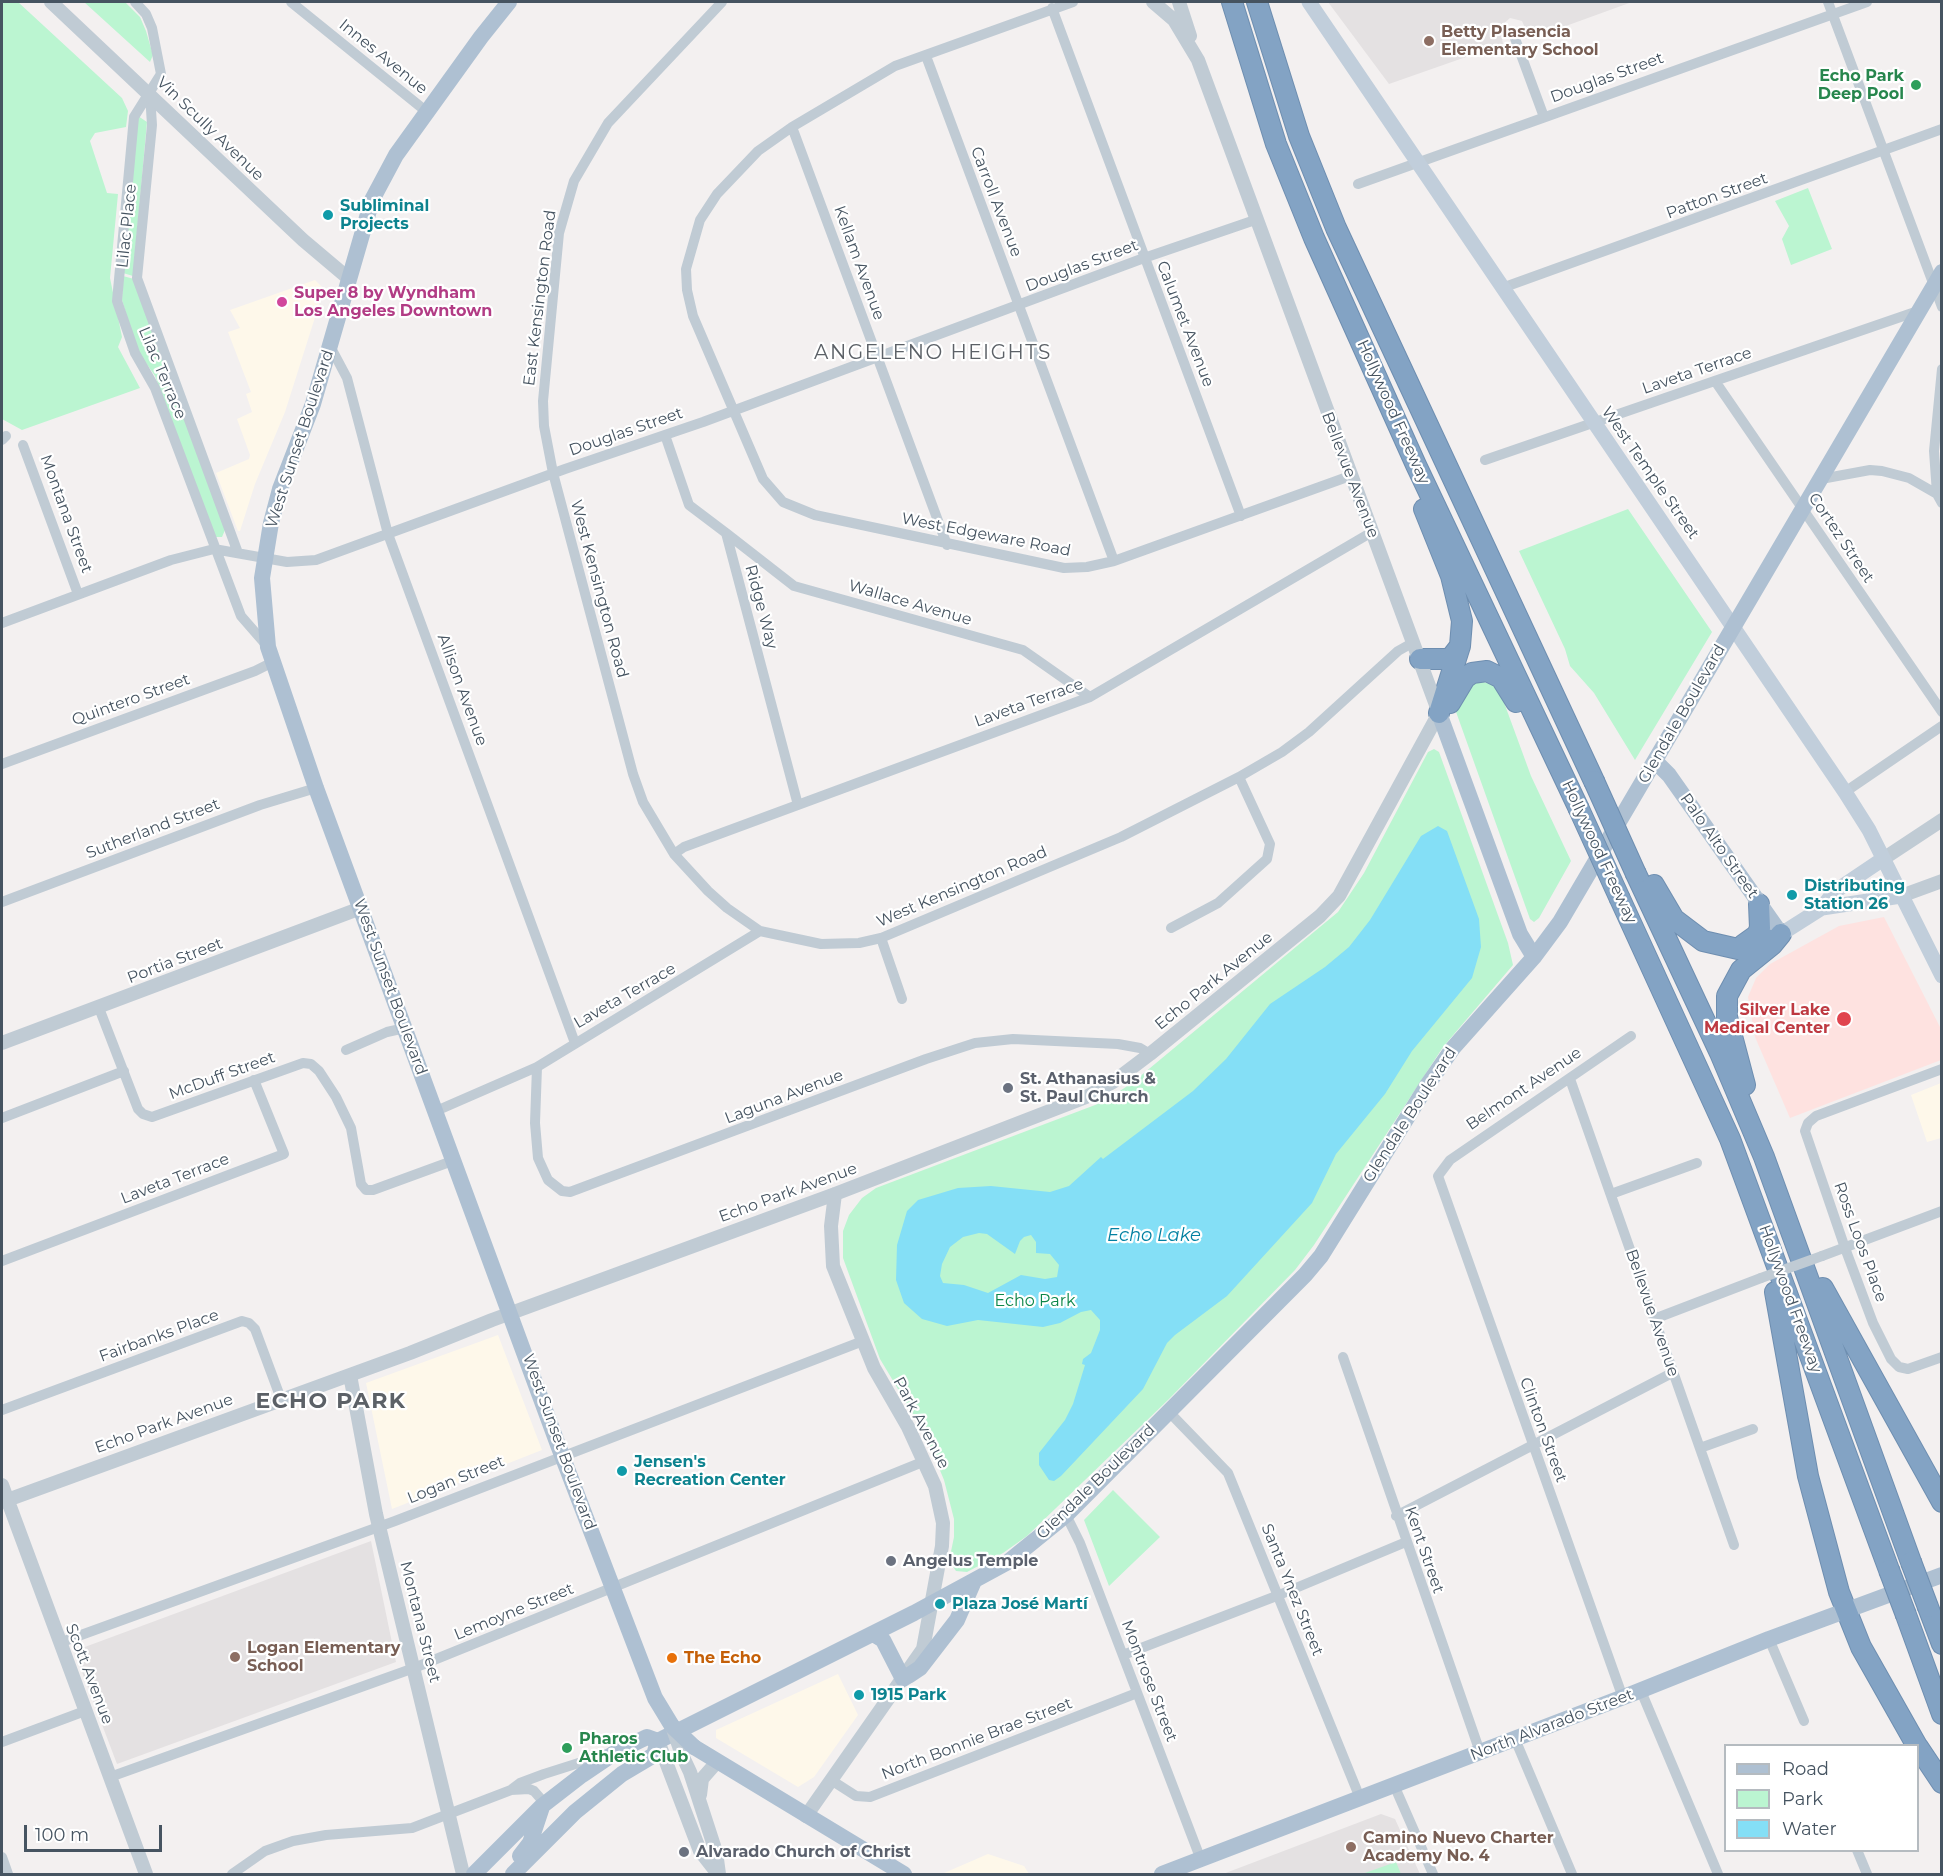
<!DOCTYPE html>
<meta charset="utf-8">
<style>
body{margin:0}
#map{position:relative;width:1943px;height:1876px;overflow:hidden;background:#f3f0f0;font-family:Montserrat,sans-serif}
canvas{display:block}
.frame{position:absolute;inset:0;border:3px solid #465461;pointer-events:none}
.legend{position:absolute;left:1724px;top:1744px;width:195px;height:108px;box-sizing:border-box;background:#fff;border:2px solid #b5bbc0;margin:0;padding:8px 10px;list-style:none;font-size:18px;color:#465461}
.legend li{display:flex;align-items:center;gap:12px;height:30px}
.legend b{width:30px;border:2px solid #b5bbc0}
.scale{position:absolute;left:24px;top:1825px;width:138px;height:27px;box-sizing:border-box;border:3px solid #465461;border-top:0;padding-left:8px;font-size:18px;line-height:21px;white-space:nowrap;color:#465461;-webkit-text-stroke:4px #fff;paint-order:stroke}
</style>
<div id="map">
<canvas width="1943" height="1876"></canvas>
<div class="frame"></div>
<ul class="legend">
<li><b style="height:8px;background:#aec0d2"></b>Road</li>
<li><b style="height:16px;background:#bbf5d1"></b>Park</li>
<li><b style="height:16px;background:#84dff6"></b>Water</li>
</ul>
<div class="scale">100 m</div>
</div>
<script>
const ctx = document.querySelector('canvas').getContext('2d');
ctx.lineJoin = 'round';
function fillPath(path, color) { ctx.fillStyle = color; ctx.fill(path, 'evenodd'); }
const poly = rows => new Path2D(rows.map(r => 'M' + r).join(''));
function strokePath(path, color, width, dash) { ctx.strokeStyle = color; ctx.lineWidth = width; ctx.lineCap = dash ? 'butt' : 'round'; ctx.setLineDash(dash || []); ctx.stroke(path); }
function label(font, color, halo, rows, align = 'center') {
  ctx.font = font + ' Montserrat,sans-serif'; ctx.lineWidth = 4.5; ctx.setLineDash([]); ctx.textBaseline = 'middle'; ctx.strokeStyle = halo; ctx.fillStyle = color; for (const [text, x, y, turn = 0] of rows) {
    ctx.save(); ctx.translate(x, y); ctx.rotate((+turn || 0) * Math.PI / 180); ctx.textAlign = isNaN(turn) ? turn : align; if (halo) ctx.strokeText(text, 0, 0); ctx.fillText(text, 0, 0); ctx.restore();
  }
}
const commercial = poly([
 [315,280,324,289,285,412,255,484,240,531,238,531,216,473,249,459,250,455,237,419,252,412,246,394,251,392,228,332,240,328,230,310],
 [1941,1083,1941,1138,1927,1142,1911,1095],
 [498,1335,542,1450,392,1509,366,1383],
 [838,1674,858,1715,814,1777,798,1787,716,1738,716,1730],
 [988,1854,1024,1866,1029,1874,944,1873]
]);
const education = poly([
 [1328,2,1632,2,1530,39,1522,21,1510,18,1500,27,1503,44,1389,84],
 [371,1541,396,1662,117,1764,74,1651],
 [1381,1814,1395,1819,1420,1874,1223,1874]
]);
const medical = poly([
 [1884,917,1941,1029,1941,1060,1790,1118,1755,1037,1748,997,1756,978,1770,964,1839,926]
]);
const green = poly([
 [2,2,18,2,122,98,128,111,126,127,95,133,90,141,107,193,118,194,110,278,122,337,118,347,140,388,22,430,2,419],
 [84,2,125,2,140,17,146,31,153,55,150,62],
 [138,116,147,122,133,276,123,273],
 [1808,188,1832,249,1791,265,1782,239,1789,226,1775,201],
 [123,276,134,279,225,530,222,537,215,537,211,529,155,376,137,350,122,300],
 [1628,509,1712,632,1635,760,1594,693,1570,666,1565,649,1519,551],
 [1483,682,1492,684,1502,697,1531,776,1571,861,1539,918,1534,922,1530,919,1455,709,1473,683],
 [1434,749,1439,752,1508,943,1513,965,1443,1047,1314,1245,1295,1270,1169,1399,1027,1536,1003,1553,967,1572,956,1571,949,1561,954,1537,954,1519,944,1480,925,1434,880,1359,843,1258,843,1231,849,1215,862,1198,876,1188,1103,1102,1132,1083,1338,912,1364,873,1428,752],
 [1113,1490,1160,1537,1109,1586,1084,1520],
 [1396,1862,1401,1874,1362,1874]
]);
const water = poly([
 [1438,826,1447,831,1479,919,1481,947,1472,978,1412,1051,1385,1094,1336,1154,1312,1203,1227,1296,1175,1335,1167,1343,1143,1389,1061,1476,1054,1481,1049,1480,1039,1465,1039,1453,1065,1420,1073,1404,1085,1365,1082,1364,1083,1359,1091,1353,1100,1330,1100,1320,1091,1310,1081,1312,1060,1323,1043,1327,978,1320,947,1326,922,1319,904,1303,896,1280,897,1245,907,1211,918,1200,958,1188,991,1186,1050,1192,1069,1186,1101,1157,1103,1159,1193,1091,1226,1059,1270,1004,1325,967,1349,947,1370,920,1421,836],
 [979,1233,987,1234,1015,1254,1020,1241,1024,1237,1031,1235,1036,1242,1036,1253,1050,1254,1059,1265,1057,1277,1045,1279,1021,1275,988,1293,964,1285,943,1283,940,1276,942,1264,950,1247,963,1237]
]);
const minor = poly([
 [135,2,146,14,152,28,161,74,134,117,117,301,135,353,155,388,241,616,268,647],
 [291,2,427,112],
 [722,2,608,123,574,181,559,233,543,401,544,426,553,473,633,774,643,802,674,854,708,891,727,908,760,931,821,944,859,943,881,938,1121,837,1239,777,1282,752,1309,732,1398,651,1414,642],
 [1073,2,895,66,792,127,758,151,717,194,700,220,686,269,687,290,693,316,763,479,783,502,815,515,1064,568,1087,567,1114,561,1350,476],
 [1828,2,1942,307],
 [1052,8,1241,516],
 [1513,33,1544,117],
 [926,56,1114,561],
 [150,94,152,125,137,278,238,553],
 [792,127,947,545],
 [1358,184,1867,2],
 [1502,288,1942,129],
 [330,346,347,378,388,534,575,1043],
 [1942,369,1934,451,1937,494,1942,503],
 [1715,381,1942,712],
 [665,435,689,505,726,533,798,805],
 [2,440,6,436],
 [23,445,78,594],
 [1485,460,1918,311],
 [1821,479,1870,470,1882,471,1909,478,1937,494],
 [726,533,794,586,1023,650,1090,697],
 [2,623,171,560,214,549,287,562,316,560,565,469,703,422,1144,258,1255,220],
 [2,764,255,671,271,663],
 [1845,792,1942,726],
 [674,854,684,847,1090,697,1372,532],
 [2,902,260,805,316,788],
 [1171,928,1218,903,1267,859,1270,844,1239,777],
 [881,938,902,999],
 [99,1008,138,1109,143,1114,152,1117,303,1063,311,1064,319,1071,336,1097,351,1128,361,1184,366,1190,373,1190,455,1160],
 [346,1050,387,1032,405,1028],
 [537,1067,535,1123,538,1158,548,1180,562,1191,570,1192,926,1059,975,1043,1013,1039,1118,1044,1140,1048,1150,1054],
 [1942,1069,1816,1116,1808,1123,1805,1131,1845,1248,1873,1323,1891,1359,1899,1367,1908,1369,1942,1357],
 [1570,1079,1734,1545],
 [436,1111,537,1067,760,931],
 [2,1118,124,1071],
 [1611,1194,1697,1163],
 [1822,1256,1942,1211],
 [2,1261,284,1154,254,1080],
 [1654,1319,1761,1278],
 [1343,1357,1480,1752],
 [2,1410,242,1321,249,1323,255,1329,281,1399],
 [1169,1412,1228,1473,1360,1798],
 [1700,1448,1753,1429],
 [1066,1515,1080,1543,1201,1860],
 [1396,1516,1672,1373],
 [1769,1639,1804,1721],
 [59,1643,395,1521,863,1341],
 [1123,1655,1279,1595,1406,1542],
 [1641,1691,1718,1874],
 [1623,1698,1438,1176,1450,1160,1631,1036],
 [1515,1739,1572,1874],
 [2,1742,85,1711],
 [110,1777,414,1668,925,1461],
 [831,1780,856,1796,870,1797,1137,1693],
 [1394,1785,1433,1874],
 [512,1789,520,1783,544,1774,607,1754],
 [1857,1850,1867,1874],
 [2,1857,8,1874],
 [232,1874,265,1851,293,1841,326,1835,412,1828,511,1790,529,1789,534,1791,541,1799,542,1806]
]);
const tertiary = poly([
 [51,2,303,240,348,278],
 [1179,2,1190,36],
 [1883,859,1942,820],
 [1901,896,1942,881],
 [2,1043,361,908],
 [350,1375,376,1514,463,1874],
 [2,1485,146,1874],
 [2,1502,410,1353,492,1320,835,1194,1086,1097,1113,1082,1150,1054,1320,916,1339,896,1439,713,1198,60,1174,20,1153,2],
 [658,1741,700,1851,718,1874],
 [682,1755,690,1772,716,1852,719,1874],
 [700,1795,702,1779,716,1763],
 [806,1816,923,1649,942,1546,943,1523,935,1486,908,1427,874,1368,833,1266,831,1226,835,1194]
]);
const secondary = poly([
 [1309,2,1845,792,1869,830,1942,976],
 [1822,908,1901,896],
 [1781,934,1822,908,1834,892,1883,859]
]);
const primary = poly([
 [509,2,481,37,396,155,372,200,313,404,280,489,271,523,262,578,268,647,316,788,558,1445,655,1698,672,1726],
 [1439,713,1520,934,1534,957],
 [1655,761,1669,775,1781,934],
 [873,1634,883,1640,903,1679,908,1676,920,1668,957,1620,974,1581],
 [694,1747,904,1874],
 [520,1856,530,1843,542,1807],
 [474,1874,542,1806,582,1775,616,1752,647,1737,658,1741],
 [513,1874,575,1812,622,1774,654,1755,658,1741,914,1613,1008,1562,1066,1515,1305,1275,1321,1256,1428,1084,1453,1048,1534,957,1560,922,1942,272],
 [1162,1874,1634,1693,1769,1639,1942,1575]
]);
const motorway = poly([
 [1232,2,1276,144,1314,238,1416,465,1578,807],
 [1257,2,1299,136,1336,228,1594,781],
 [1424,509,1451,576,1462,621,1460,646,1439,713],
 [1420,659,1450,659,1460,646],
 [1450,703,1465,678,1472,673,1487,671,1501,678,1516,702],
 [1636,874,1720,1053,1764,1157,1911,1562],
 [1654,885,1674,919,1703,941,1738,949,1756,946,1767,939],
 [1620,899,1730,1139,1889,1570],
 [1743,945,1757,935,1760,928,1759,904],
 [1745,1085,1727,1017,1727,996,1741,970,1772,945,1781,934],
 [1823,1288,1942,1502],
 [1775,1292,1808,1476,1839,1592,1861,1647,1917,1746],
 [1928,1607,1942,1644],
 [1906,1615,1942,1714],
 [1918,1747,1942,1783]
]);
const minorBridge = poly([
 [1761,1278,1822,1256]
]);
const tertiaryBridge = poly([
 [672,1726,682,1755]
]);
const primaryBridge = poly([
 [672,1726,694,1747]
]);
const motorwayBridge = poly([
 [1594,781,1636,874],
 [1578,807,1620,899],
 [1911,1562,1928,1607],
 [1889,1570,1906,1615]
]);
const markers = [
 [1429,41,6,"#8d6e63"],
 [1916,85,6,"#2e9e5b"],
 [328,215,6,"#0f9aa8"],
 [282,302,6,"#d1479c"],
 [1792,895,6,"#0f9aa8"],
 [1844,1019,8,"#e0444e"],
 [1008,1088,6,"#6b7280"],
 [622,1471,6,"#0f9aa8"],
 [891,1561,6,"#6b7280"],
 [940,1604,6,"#0f9aa8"],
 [235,1657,6,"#8d6e63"],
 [672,1658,6,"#e8710a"],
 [859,1695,6,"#0f9aa8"],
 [567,1748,6,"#2e9e5b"],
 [1351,1847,6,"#8d6e63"],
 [684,1852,6,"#6b7280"]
];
const educationNames = [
 ["Betty Plasencia",1441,32],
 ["Elementary School",1441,50],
 ["Logan Elementary",247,1648],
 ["School",247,1666],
 ["Camino Nuevo Charter",1363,1838],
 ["Academy No. 4",1363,1856]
];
const streetNames = [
 ["Innes Avenue",383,57,39],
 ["Douglas Street",1607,78,-20],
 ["Vin Scully Avenue",210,129,44],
 ["Patton Street",1717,196,-20],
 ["Carroll Avenue",996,202,69],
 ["Lilac Place",127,226,-84],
 ["Kellam Avenue",859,263,70],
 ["Douglas Street",1082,266,-21],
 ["East Kensington Road",540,298,-83],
 ["Calumet Avenue",1185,324,69],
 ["Laveta Terrace",1697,371,-19],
 ["Lilac Terrace",162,373,67],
 ["Hollywood Freeway",1393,412,66],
 ["Douglas Street",626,432,-19],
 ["West Sunset Boulevard",300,439,-72],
 ["West Temple Street",1650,473,55],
 ["Bellevue Avenue",1350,475,69],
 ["Montana Street",66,514,70],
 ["West Edgeware Road",986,535,11],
 ["Cortez Street",1841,538,56],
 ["West Kensington Road",599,589,75],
 ["Wallace Avenue",910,603,16],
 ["Ridge Way",761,607,75],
 ["Allison Avenue",462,690,70],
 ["Quintero Street",131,700,-20],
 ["Laveta Terrace",1029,703,-20],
 ["Glendale Boulevard",1682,714,-60],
 ["Sutherland Street",153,829,-21],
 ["Palo Alto Street",1719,846,55],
 ["Hollywood Freeway",1599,852,65],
 ["West Kensington Road",962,887,-23],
 ["Portia Street",175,961,-21],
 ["Echo Park Avenue",1214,981,-39],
 ["West Sunset Boulevard",390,987,70],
 ["Laveta Terrace",625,996,-30],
 ["McDuff Street",222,1076,-20],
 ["Belmont Avenue",1524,1089,-34],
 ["Laguna Avenue",784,1097,-21],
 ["Glendale Boulevard",1410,1115,-57],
 ["Laveta Terrace",175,1179,-21],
 ["Echo Park Avenue",788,1193,-20],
 ["Ross Loos Place",1860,1242,70],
 ["Hollywood Freeway",1790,1299,70],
 ["Bellevue Avenue",1652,1313,71],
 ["Fairbanks Place",159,1336,-20],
 ["Park Avenue",921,1423,62],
 ["Echo Park Avenue",164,1424,-20],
 ["Clinton Street",1543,1430,70],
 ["West Sunset Boulevard",559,1442,70],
 ["Logan Street",456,1480,-22],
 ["Glendale Boulevard",1096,1482,-44],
 ["Kent Street",1424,1550,71],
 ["Santa Ynez Street",1292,1590,68],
 ["Lemoyne Street",514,1612,-22],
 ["Montana Street",420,1622,76],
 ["Scott Avenue",89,1674,69],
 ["Montrose Street",1149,1681,69],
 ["North Alvarado Street",1552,1725,-21],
 ["North Bonnie Brae Street",977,1739,-21]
];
const leisureNames = [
 ["Echo Park",1904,76],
 ["Deep Pool",1904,94],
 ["Pharos",579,1739,"left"],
 ["Athletic Club",579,1757,"left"]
];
const cultureNames = [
 ["Subliminal",340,206],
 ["Projects",340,224],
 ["Distributing",1804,886],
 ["Station 26",1804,904],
 ["Jensen's",634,1462],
 ["Recreation Center",634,1480],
 ["Plaza José Martí",952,1604],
 ["1915 Park",871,1695]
];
const hotelNames = [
 ["Super 8 by Wyndham",294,293],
 ["Los Angeles Downtown",294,311]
];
const healthNames = [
 ["Silver Lake",1830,1010],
 ["Medical Center",1830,1028]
];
const worshipNames = [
 ["St. Athanasius &",1020,1079],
 ["St. Paul Church",1020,1097],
 ["Angelus Temple",903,1561],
 ["Alvarado Church of Christ",696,1852]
];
const parkNames = [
 ["Echo Park",1035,1301]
];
const foodNames = [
 ["The Echo",684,1658]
];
const waterNames = [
 ["Echo Lake",1154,1236]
];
const quarterNames = [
 ["ANGELENO HEIGHTS",933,353]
];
const districtNames = [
 ["ECHO PARK",331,1402]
];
fillPath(commercial, '#fef8ea');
fillPath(education, '#e4e1e2');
fillPath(medical, '#fee2e0');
fillPath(green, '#bbf5d1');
fillPath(water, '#84dff6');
strokePath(motorway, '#6e8eb0', 22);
strokePath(minor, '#c0cbd4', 10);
strokePath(tertiary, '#c0cbd4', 14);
strokePath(secondary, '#c1cedb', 15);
strokePath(primary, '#aec0d2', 16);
strokePath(motorway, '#83a3c4', 20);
strokePath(motorwayBridge, '#6e8eb0', 22, []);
strokePath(minorBridge, '#c0cbd4', 10);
strokePath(tertiaryBridge, '#c0cbd4', 14);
strokePath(primaryBridge, '#aec0d2', 16);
strokePath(motorwayBridge, '#83a3c4', 20);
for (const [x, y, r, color] of markers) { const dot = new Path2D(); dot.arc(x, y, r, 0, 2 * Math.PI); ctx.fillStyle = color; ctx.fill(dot); strokePath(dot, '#fff', 2); }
label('bold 16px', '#785e54', '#fff', educationNames, 'left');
label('16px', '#465461', '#fff', streetNames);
label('bold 16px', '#27864d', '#fff', leisureNames, 'right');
label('bold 16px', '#0d838f', '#fff', cultureNames, 'left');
label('bold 16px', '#b23c85', '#fff', hotelNames, 'left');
label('bold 16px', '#be3a42', '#fff', healthNames, 'right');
label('bold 16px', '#5b616d', '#fff', worshipNames, 'left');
label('16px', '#0d8649', '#fff', parkNames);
label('bold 16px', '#c56008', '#fff', foodNames, 'left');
label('italic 18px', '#0380a1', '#fff', waterNames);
ctx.letterSpacing = '1.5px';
label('20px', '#5c6167', '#fff', quarterNames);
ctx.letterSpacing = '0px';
ctx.letterSpacing = '1.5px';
label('bold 22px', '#5c6167', '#fff', districtNames);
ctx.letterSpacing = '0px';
</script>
